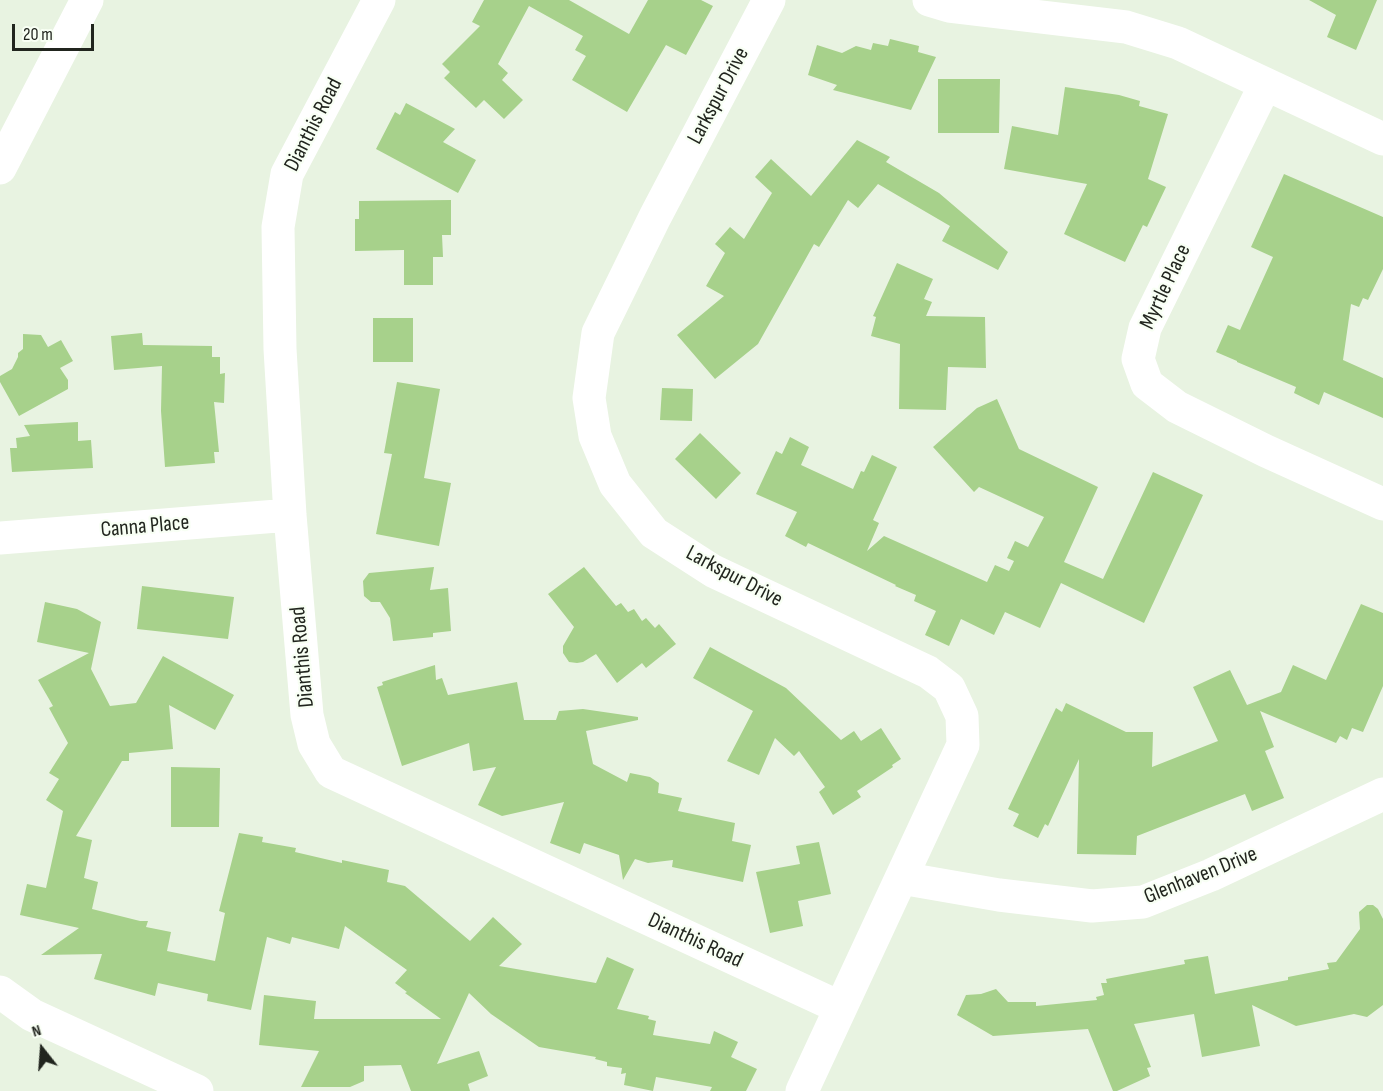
<!DOCTYPE html>
<style>
body{margin:0}
#map{position:relative;width:1383px;height:1091px;overflow:hidden;background:#e8f3e1;font-family:"Sofia Sans Condensed",sans-serif}
canvas{display:block}
.north{position:absolute;left:12px;top:1019px;width:60px;height:60px;-webkit-text-stroke:4px #f8fff4;paint-order:stroke;rotate:343deg;font-size:16px;font-weight:700;line-height:24px;text-align:center;color:#21251e}
.north::after{content:'';display:block;margin:auto;width:21px;height:27px;background:#21251e;clip-path:polygon(50% 0,100% 100%,50% 72%,0 100%)}
.scale{position:absolute;left:12px;top:24px;width:82px;height:27px;box-sizing:border-box;border:3px solid #21251e;border-top:0;padding-left:8px;font-size:18px;line-height:21px;white-space:nowrap;color:#21251e;-webkit-text-stroke:4px #f8fff4;paint-order:stroke}
</style>
<div id="map">
<canvas width="1383" height="1091"></canvas>
<div class="north">N</div>
<div class="scale">20 m</div>
</div>
<script>
const ctx = document.querySelector('canvas').getContext('2d');
ctx.lineJoin = 'round';
function fillPath(path, color) { ctx.fillStyle = color; ctx.fill(path, 'evenodd'); }
const poly = rows => new Path2D(rows.map(r => 'M' + r).join(''));
function strokePath(path, color, width, dash) { ctx.strokeStyle = color; ctx.lineWidth = width; ctx.lineCap = dash ? 'butt' : 'round'; ctx.setLineDash(dash || []); ctx.stroke(path); }
function label(font, color, halo, rows, align = 'center') {
  ctx.font = font + ' "Sofia Sans Condensed",sans-serif'; ctx.lineWidth = 4.5; ctx.setLineDash([]); ctx.textBaseline = 'middle'; ctx.strokeStyle = halo; ctx.fillStyle = color; for (const [text, x, y, turn = 0] of rows) {
    ctx.save(); ctx.translate(x, y); ctx.rotate((+turn || 0) * Math.PI / 180); ctx.textAlign = isNaN(turn) ? turn : align; if (halo) ctx.strokeText(text, 0, 0); ctx.fillText(text, 0, 0); ctx.restore();
  }
}
const building = poly([
 [484,0,569,0,629,34,648,0,701,0,713,6,686,55,666,45,627,112,572,80,586,56,575,50,583,36,529,6,498,64,508,73,502,80,523,100,504,119,484,100,476,108,444,78,450,72,442,64,480,26,472,22],
 [1309,0,1377,0,1356,50,1327,37,1336,15],
 [890,39,919,46,918,52,936,57,911,110,833,90,837,85,808,75,817,45,842,53,856,46,871,50,873,43,888,46],
 [938,79,1000,79,999,133,938,133],
 [1065,87,1119,95,1140,101,1139,106,1168,114,1148,179,1166,187,1147,227,1143,225,1125,262,1064,234,1087,184,1004,169,1012,126,1058,135],
 [406,103,455,129,443,142,476,160,458,193,376,149,395,112,400,115],
 [857,140,890,157,886,162,939,193,1008,252,998,270,942,241,950,226,878,184,858,208,848,200,819,247,814,244,758,344,715,379,677,335,724,296,706,286,725,253,715,244,730,227,744,239,772,193,755,177,771,159,811,196],
 [1284,174,1383,217,1383,269,1368,300,1363,298,1359,307,1351,304,1343,360,1383,378,1383,418,1324,392,1319,405,1294,393,1296,387,1237,362,1237,361,1216,352,1228,325,1240,330,1273,257,1251,247],
 [451,200,451,235,442,235,443,257,433,257,433,285,404,285,404,250,355,251,355,219,359,219,359,201],
 [897,263,933,279,924,299,932,302,926,316,985,317,986,368,948,367,946,410,899,409,900,344,871,336,876,317,873,316],
 [373,318,413,318,413,362,373,362],
 [142,333,143,345,212,346,212,357,220,357,220,374,225,373,224,403,214,402,219,452,214,452,215,463,165,467,161,411,162,366,114,370,111,336],
 [23,334,41,335,48,347,61,340,73,361,60,368,68,380,68,389,19,416,0,382,0,376,12,369,18,357,18,353,23,349],
 [397,382,440,389,424,478,451,483,439,546,376,534,392,454,384,453],
 [662,388,693,389,692,421,660,420],
 [997,399,1019,449,1098,487,1064,562,1103,579,1153,472,1203,495,1144,623,1061,583,1040,628,1005,612,994,635,961,619,949,646,925,635,936,611,914,601,916,595,895,586,896,585,808,543,806,547,785,536,797,512,756,494,776,451,782,454,790,437,809,447,801,465,853,489,861,471,864,472,872,455,897,467,873,520,879,523,867,551,884,536,987,582,995,565,1009,571,1014,561,1007,558,1015,541,1028,547,1044,517,979,487,974,492,933,447,977,408],
 [78,422,78,441,91,440,93,468,12,472,10,448,17,448,16,438,30,436,24,425],
 [700,433,741,473,716,499,675,459],
 [434,567,430,590,448,588,451,631,433,633,433,637,393,641,390,618,380,602,371,602,364,596,363,581,369,573],
 [584,567,616,606,621,603,628,612,634,609,642,621,646,618,655,628,659,624,676,644,646,668,642,663,617,683,596,654,583,662,577,663,569,662,563,653,563,646,574,627,548,594],
 [142,586,234,597,228,639,137,629],
 [45,602,77,609,101,622,91,669,110,706,136,703,163,656,234,695,215,730,169,705,173,749,129,753,129,761,122,761,76,836,92,840,84,878,98,882,92,909,140,921,148,921,146,927,171,932,167,951,215,961,225,913,219,911,239,833,263,837,262,842,296,848,295,852,342,863,342,860,389,870,387,882,405,886,470,941,493,917,522,944,499,966,596,983,607,957,634,969,617,1009,649,1016,648,1019,656,1021,653,1035,710,1044,714,1031,738,1042,731,1057,757,1069,746,1091,710,1091,712,1087,656,1077,653,1091,624,1085,626,1073,621,1074,622,1068,607,1066,607,1062,595,1059,596,1057,539,1047,491,1014,469,993,437,1064,479,1051,488,1076,468,1084,470,1091,411,1091,401,1065,364,1066,364,1081,350,1087,301,1087,319,1051,259,1045,264,995,316,1001,314,1019,441,1019,405,993,407,992,395,983,407,970,345,926,339,949,292,937,290,944,267,937,251,1010,207,1001,208,994,158,983,155,996,94,979,102,954,41,955,79,928,20,915,27,884,46,888,63,811,46,800,59,779,49,773,68,743,49,708,53,706,38,680,89,653,37,642],
 [1361,604,1383,613,1383,686,1363,732,1352,728,1347,740,1340,736,1336,743,1260,711,1274,747,1265,751,1284,798,1252,811,1245,794,1137,836,1136,855,1077,854,1079,759,1048,826,1045,824,1038,838,1013,826,1019,814,1008,809,1056,708,1062,712,1066,703,1126,732,1153,732,1152,767,1218,741,1193,687,1230,670,1247,705,1281,692,1293,665,1326,680],
 [710,647,786,688,841,740,854,731,861,741,881,728,901,759,892,765,893,767,857,791,861,797,833,815,819,792,825,787,799,751,794,756,775,738,759,775,727,761,753,711,693,678],
 [435,665,436,680,442,678,448,695,517,682,524,720,556,720,559,711,583,709,638,717,638,720,586,731,593,764,627,782,630,773,650,777,659,783,658,793,682,798,678,811,735,823,732,841,751,845,743,882,672,867,673,860,648,863,635,859,623,880,619,855,584,843,580,854,550,843,564,802,502,816,478,805,496,767,473,771,469,743,402,766,377,687,383,685,382,682],
 [171,767,220,768,219,827,171,827],
 [819,842,831,894,798,901,803,926,770,933,756,872,800,864,796,846],
 [1367,905,1373,905,1378,909,1383,919,1383,1005,1367,1017,1354,1014,1296,1026,1252,1005,1260,1046,1202,1057,1194,1014,1134,1024,1151,1067,1147,1068,1150,1076,1117,1091,1113,1091,1088,1029,993,1036,957,1015,966,995,981,994,996,989,1008,1002,1036,1002,1036,1006,1097,1000,1096,997,1104,995,1101,983,1107,983,1106,979,1185,964,1184,960,1208,956,1215,994,1288,980,1288,977,1329,969,1327,963,1336,962,1360,929,1359,912]
]);
const minor = poly([
 [379,0,287,174,278,227,280,349,290,515,307,715,314,744,331,772,839,1007],
 [769,0,655,217,598,333,589,398,595,436,615,484,654,533,713,571,928,672,949,688,962,716,963,745,802,1091],
 [929,0,949,6,1126,27,1178,43,1383,139],
 [1265,85,1145,328,1138,359,1147,384,1177,407,1266,451,1383,504],
 [0,168,87,0],
 [0,538,290,515],
 [901,878,999,895,1092,906,1143,902,1211,875,1383,794],
 [0,992,32,1015,197,1091]
]);
const streetNames = [
 ["Larkspur Drive",719,96,-62],
 ["Dianthis Road",314,125,-63],
 ["Myrtle Place",1166,287,-65],
 ["Canna Place",145,527,-5],
 ["Larkspur Drive",734,577,28],
 ["Dianthis Road",303,657,-95],
 ["Glenhaven Drive",1201,876,-22],
 ["Dianthis Road",695,941,25]
];
fillPath(building, '#a7d18b');
strokePath(minor, '#fff', 33);
label('22px', '#21251e', '#f8fff4', streetNames);
</script>
